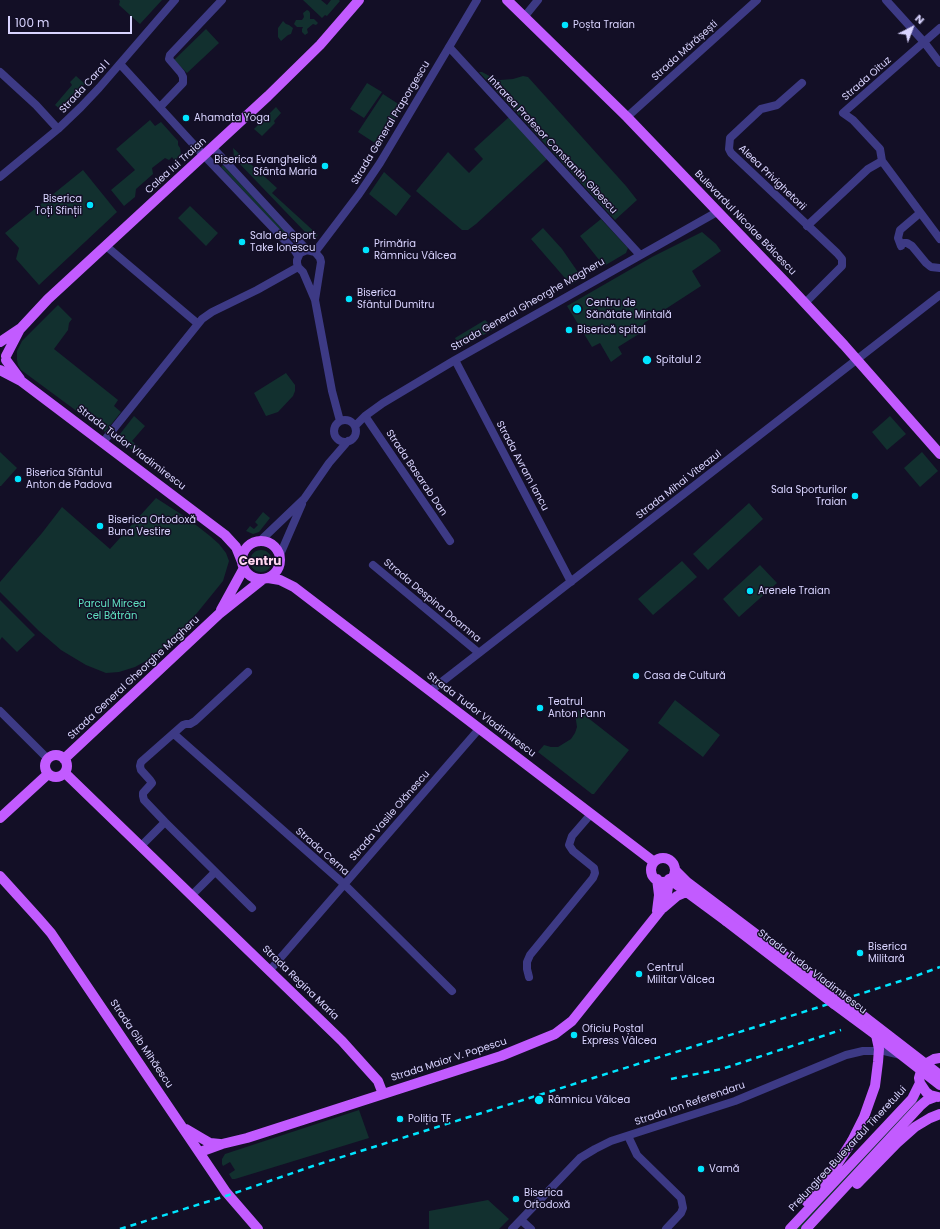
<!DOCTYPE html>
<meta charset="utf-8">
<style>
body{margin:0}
#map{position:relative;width:940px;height:1229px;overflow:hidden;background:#130f26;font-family:Poppins,sans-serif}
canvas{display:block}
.north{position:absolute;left:892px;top:8px;width:40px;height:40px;-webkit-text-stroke:3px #130f26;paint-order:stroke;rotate:42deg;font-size:11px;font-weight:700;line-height:16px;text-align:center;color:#d9d4ff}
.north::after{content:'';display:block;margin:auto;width:14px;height:18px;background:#d9d4ff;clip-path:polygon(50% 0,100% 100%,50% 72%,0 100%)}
.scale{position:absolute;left:8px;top:16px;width:124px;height:18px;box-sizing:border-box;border:2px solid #d9d4ff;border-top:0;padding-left:5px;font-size:12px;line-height:14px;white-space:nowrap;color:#d9d4ff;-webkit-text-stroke:3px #130f26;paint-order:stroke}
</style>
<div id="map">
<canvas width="940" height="1229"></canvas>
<div class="north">N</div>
<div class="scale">100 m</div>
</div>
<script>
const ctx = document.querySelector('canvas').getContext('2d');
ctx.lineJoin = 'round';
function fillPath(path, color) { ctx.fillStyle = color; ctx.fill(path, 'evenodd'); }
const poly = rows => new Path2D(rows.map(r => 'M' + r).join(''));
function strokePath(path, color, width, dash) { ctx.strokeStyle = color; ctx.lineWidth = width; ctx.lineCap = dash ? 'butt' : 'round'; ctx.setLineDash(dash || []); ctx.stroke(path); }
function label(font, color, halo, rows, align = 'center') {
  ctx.font = font + ' Poppins,sans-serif'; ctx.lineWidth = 3; ctx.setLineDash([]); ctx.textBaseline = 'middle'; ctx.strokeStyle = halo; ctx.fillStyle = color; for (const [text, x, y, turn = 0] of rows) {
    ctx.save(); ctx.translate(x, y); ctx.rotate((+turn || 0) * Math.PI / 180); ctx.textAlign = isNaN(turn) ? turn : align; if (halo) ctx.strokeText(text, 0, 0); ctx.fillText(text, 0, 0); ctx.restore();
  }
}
const green = poly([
 [119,0,162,0,140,24,119,5,120,1],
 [303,0,321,0,327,5,331,0,339,0,340,1,327,16,325,15,322,18],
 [307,10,309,11,310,13,310,19,314,19,318,23,316,25,313,24,307,29,308,33,305,35,302,32,302,29,303,27,297,27,294,24,296,20,302,20,304,17,303,13],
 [283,21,286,24,289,25,293,28,291,34,288,35,281,41,278,37,278,28],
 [206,29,219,43,187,73,174,60],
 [479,72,482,72,495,79,500,80,513,79,523,76,528,77,626,186,637,200,615,220],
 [76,76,85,84,62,111,55,105,72,85,70,82],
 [367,83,382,92,364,118,350,109],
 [383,94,403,107,378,145,358,132],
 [276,107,281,113,274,121,275,123,262,136,254,129],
 [509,117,547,159,476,224,468,230,462,230,416,191,448,152,469,173,483,159,474,149],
 [150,120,155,126,161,122,178,141,178,145,180,148,181,154,175,161,172,157,169,160,165,158,152,168,153,174,136,189,135,197,124,206,111,190,135,170,116,149],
 [233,148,277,188,272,193,318,235,315,238,310,237,307,234,236,160,234,156],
 [223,165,289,236,287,238,221,167],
 [83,170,117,212,39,285,16,259,19,248,5,233],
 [384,172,411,196,396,216,369,194],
 [190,206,218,233,206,246,178,218],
 [601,219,628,248,626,253,604,266,580,236],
 [543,228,562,249,582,278,571,285,531,239],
 [702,232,716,244,721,251,692,271,701,286,644,323,647,329,618,347,622,354,611,362,600,343,592,347,567,306,652,257],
 [58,305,72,319,69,323,68,330,54,349,118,400,114,406,121,412,105,432,21,370,18,365,17,360,17,351,22,341],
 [485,320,494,329,460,348,455,338],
 [286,373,295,385,295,391,293,396,278,412,266,416,254,393],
 [134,416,145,426,132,441,138,446,134,451,121,440,120,436,120,434],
 [890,416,906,434,887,450,872,432],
 [0,452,17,468,1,486,0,486],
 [922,452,938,471,920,487,904,468],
 [156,498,187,518,210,536,219,544,226,553,229,561,223,581,197,613,167,644,146,661,135,667,119,672,106,673,86,665,61,650,39,631,0,592,0,582,42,533,62,507,110,549],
 [749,503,763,519,708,570,693,554],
 [263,512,270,518,259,532,253,534,246,531,250,526,254,529,258,525,255,522],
 '250 561a11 11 0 1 1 22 0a11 11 0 1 1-22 0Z',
 [682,561,697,577,653,615,638,599],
 [760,565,777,583,739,617,723,599],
 [0,600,35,635,17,652,2,637,0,640],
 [675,700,720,735,703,757,658,723],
 [578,710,629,750,594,794,592,794,538,752,544,745,551,747,558,747,571,739,575,733,577,727,575,714],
 [918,1095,923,1100,920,1103,801,1229,794,1229],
 [359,1110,369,1138,235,1179,232,1179,229,1174,235,1170,230,1162,223,1166,222,1164,222,1159,225,1154],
 [488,1200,509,1219,499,1229,429,1229,429,1211]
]);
const minor = poly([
 [886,0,924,42,940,63],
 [525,16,538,0],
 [940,28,843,113,853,120,880,149,882,161,940,239],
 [449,47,640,255],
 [120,64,195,146,295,251,298,256],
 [0,72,36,105,58,129],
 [802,83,777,105,761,109,730,138,729,149,731,153,837,253,842,259,842,266,805,303],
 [160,107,183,83,183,77,181,73,169,59,170,55,222,0],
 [627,117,757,0],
 [213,148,307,250],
 [0,177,58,129,81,107,99,88,175,0],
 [807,226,868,169,882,161],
 [904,243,907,243,912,246,926,263,931,267,940,268],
 [106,246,197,323],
 [901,246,898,238,900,230,920,213],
 [315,252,359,194,380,163,477,0],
 [315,300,303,272,298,267,297,263,297,260,300,253,307,250,315,252,320,258,321,262,315,300,332,391,340,421],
 [455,360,571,582],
 [365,416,450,541],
 '334 431a11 11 0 1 1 22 0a11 11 0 1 1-22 0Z',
 [355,426,365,416,383,403,455,360,717,212],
 [103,442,202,319,212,312,257,290,298,267],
 [259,542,304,499,329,463,348,441],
 [279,557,302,504],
 [373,565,479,653],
 [248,672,195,721,190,724,186,724,183,725,141,762,140,766,141,770,150,780,152,783,143,793,143,796,144,800,165,822,252,908],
 [430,691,940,295],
 [0,711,48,759],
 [174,734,344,884,452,991],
 [141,846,165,822],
 [192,895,215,872],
 [270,970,479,729],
 [529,977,527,969,527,962,530,955,593,878,595,873,594,868,573,851,569,845,572,836,591,814],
 [628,1136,637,1155,681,1198,683,1208,681,1213,666,1229],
 [521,1220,531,1229],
 [512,1229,580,1158,595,1149,611,1141,735,1101,846,1055,863,1051,884,1051,901,1055]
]);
const major = poly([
 [507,0,627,117,788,285,844,345,940,454],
 [0,342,21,328,48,299,268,96,320,45,359,0],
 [6,356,20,329],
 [6,360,20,379],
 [0,370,21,381,225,535,236,547,242,562],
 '242 560a19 19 0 1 1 38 0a19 19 0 1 1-38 0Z',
 [268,578,280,580,294,587,654,862],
 [221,610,244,568],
 '45 766a11 11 0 1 1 22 0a11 11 0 1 1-22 0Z',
 [64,759,219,614,263,579],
 [65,773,342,1041,378,1081,383,1094],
 [0,818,48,774],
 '651 870a12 12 0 1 1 24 0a12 12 0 1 1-24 0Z',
 [675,870,687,882,822,984],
 [0,876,38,918,51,933,226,1192,258,1229],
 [657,879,659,895,657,911],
 [669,879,726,921],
 [663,908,677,896,684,893,688,893],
 [834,1004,876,1035],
 [938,1097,930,1095,926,1092,920,1083,919,1078,922,1068,925,1064,934,1059,940,1058],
 [186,1129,203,1139,210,1143,220,1144],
 [200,1152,222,1144,247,1138,501,1056,555,1034,572,1021,660,911,666,900,669,880],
 [857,1184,897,1143,915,1127,930,1118,940,1114],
 [807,1202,831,1174,852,1141],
 [790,1229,912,1099,920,1083],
 [806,1229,920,1106,927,1100,935,1097]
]);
const rail = poly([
 [671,1079,722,1069,841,1030],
 [120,1229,229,1195,313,1166,816,1008,910,978,940,967]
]);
const majorBridge = poly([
 [726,921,834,1004],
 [822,984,940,1075],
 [876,1035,940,1085],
 [852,1141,864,1117,875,1086,878,1062,879,1049,876,1035]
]);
const markers = [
 [565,25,4,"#00e5ff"],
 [186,118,4,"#00e5ff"],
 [325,166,4,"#00e5ff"],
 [90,205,4,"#00e5ff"],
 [242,242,4,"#00e5ff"],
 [366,250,4,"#00e5ff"],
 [349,299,4,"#00e5ff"],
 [577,309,5,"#00e5ff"],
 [569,330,4,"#00e5ff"],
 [647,360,5,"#00e5ff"],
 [18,479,4,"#00e5ff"],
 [855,496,4,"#00e5ff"],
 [100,526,4,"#00e5ff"],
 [750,591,4,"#00e5ff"],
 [636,676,4,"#00e5ff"],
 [540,708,4,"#00e5ff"],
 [860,953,4,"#00e5ff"],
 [639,974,4,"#00e5ff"],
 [574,1035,4,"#00e5ff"],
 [539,1100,5,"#00e5ff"],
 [400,1119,4,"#00e5ff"],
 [701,1169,4,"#00e5ff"],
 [516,1199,4,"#00e5ff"]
];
const poiNames = [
 ["Poșta Traian",573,25],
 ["Ahamata Yoga",194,118],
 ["Biserica Evanghelică",317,160,"right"],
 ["Sfânta Maria",317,172,"right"],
 ["Biserica",82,199,"right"],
 ["Toți Sfinții",82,211,"right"],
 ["Sala de sport",250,236],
 ["Take Ionescu",250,248],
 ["Primăria",374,244],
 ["Râmnicu Vâlcea",374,256],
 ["Biserica",357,293],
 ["Sfântul Dumitru",357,305],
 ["Centru de",586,303],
 ["Sănătate Mintală",586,315],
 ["Biserică spital",577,330],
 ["Spitalul 2",656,360],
 ["Biserica Sfântul",26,473],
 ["Anton de Padova",26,485],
 ["Sala Sporturilor",847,490,"right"],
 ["Traian",847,502,"right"],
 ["Biserica Ortodoxă",108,520],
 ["Buna Vestire",108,532],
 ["Arenele Traian",758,591],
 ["Casa de Cultură",644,676],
 ["Teatrul",548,702],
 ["Anton Pann",548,714],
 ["Biserica",868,947],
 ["Militară",868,959],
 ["Centrul",647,968],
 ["Militar Vâlcea",647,980],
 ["Oficiu Poștal",582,1029],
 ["Express Vâlcea",582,1041],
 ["Râmnicu Vâlcea",548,1100],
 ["Poliția TF",408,1119],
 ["Vamă",709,1169],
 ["Biserica",524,1193],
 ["Ortodoxă",524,1205]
];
const streetNames = [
 ["Strada Mărășești",685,51,-42],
 ["Strada Oituz",867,79,-41],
 ["Strada Carol I",85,87,-47],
 ["Strada General Praporgescu",391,123,-59],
 ["Intrarea Profesor Constantin Gibescu",552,145,47],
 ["Calea lui Traian",176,166,-42],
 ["Aleea Privighetorii",772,178,44],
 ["Bulevardul Nicolae Bălcescu",745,223,46],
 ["Strada General Gheorghe Magheru",528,305,-30],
 ["Strada Tudor Vladimirescu",131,448,37],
 ["Strada Avram Iancu",522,466,62],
 ["Strada Basarab Dan",416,473,56],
 ["Strada Mihai Viteazul",679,485,-38],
 ["Strada Despina Doamna",432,601,40],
 ["Strada General Gheorghe Magheru",134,678,-43],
 ["Strada Tudor Vladimirescu",481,715,37],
 ["Strada Vasile Olănescu",390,816,-49],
 ["Strada Cerna",322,852,41],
 ["Strada Tudor Vladimirescu",812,972,37],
 ["Strada Regina Maria",300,983,44],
 ["Strada Gib Mihăescu",141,1044,56],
 ["Strada Maior V. Popescu",449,1060,-18],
 ["Strada Ion Referendaru",690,1104,-19],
 ["Prelungirea Bulevardul Tineretului",848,1149,-47]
];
const parkNames = [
 ["Parcul Mircea",112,604],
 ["cel Bătrân",112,616]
];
const quarterNames = [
 ["Centru",260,562]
];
fillPath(green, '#12302f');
strokePath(minor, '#3d3a85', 8);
strokePath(major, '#c25bff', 10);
strokePath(rail, '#00e5ff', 2.5, [6, 5]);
strokePath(majorBridge, '#c25bff', 10);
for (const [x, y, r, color] of markers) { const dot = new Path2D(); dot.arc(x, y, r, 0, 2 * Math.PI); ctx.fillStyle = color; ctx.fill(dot); strokePath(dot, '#130f26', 1.5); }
label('10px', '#d9d4ff', '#130f26', poiNames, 'left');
label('10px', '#d9d4ff', '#130f26', streetNames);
label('10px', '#5fe0c0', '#130f26', parkNames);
label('bold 12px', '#ffd6f0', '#130f26', quarterNames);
</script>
